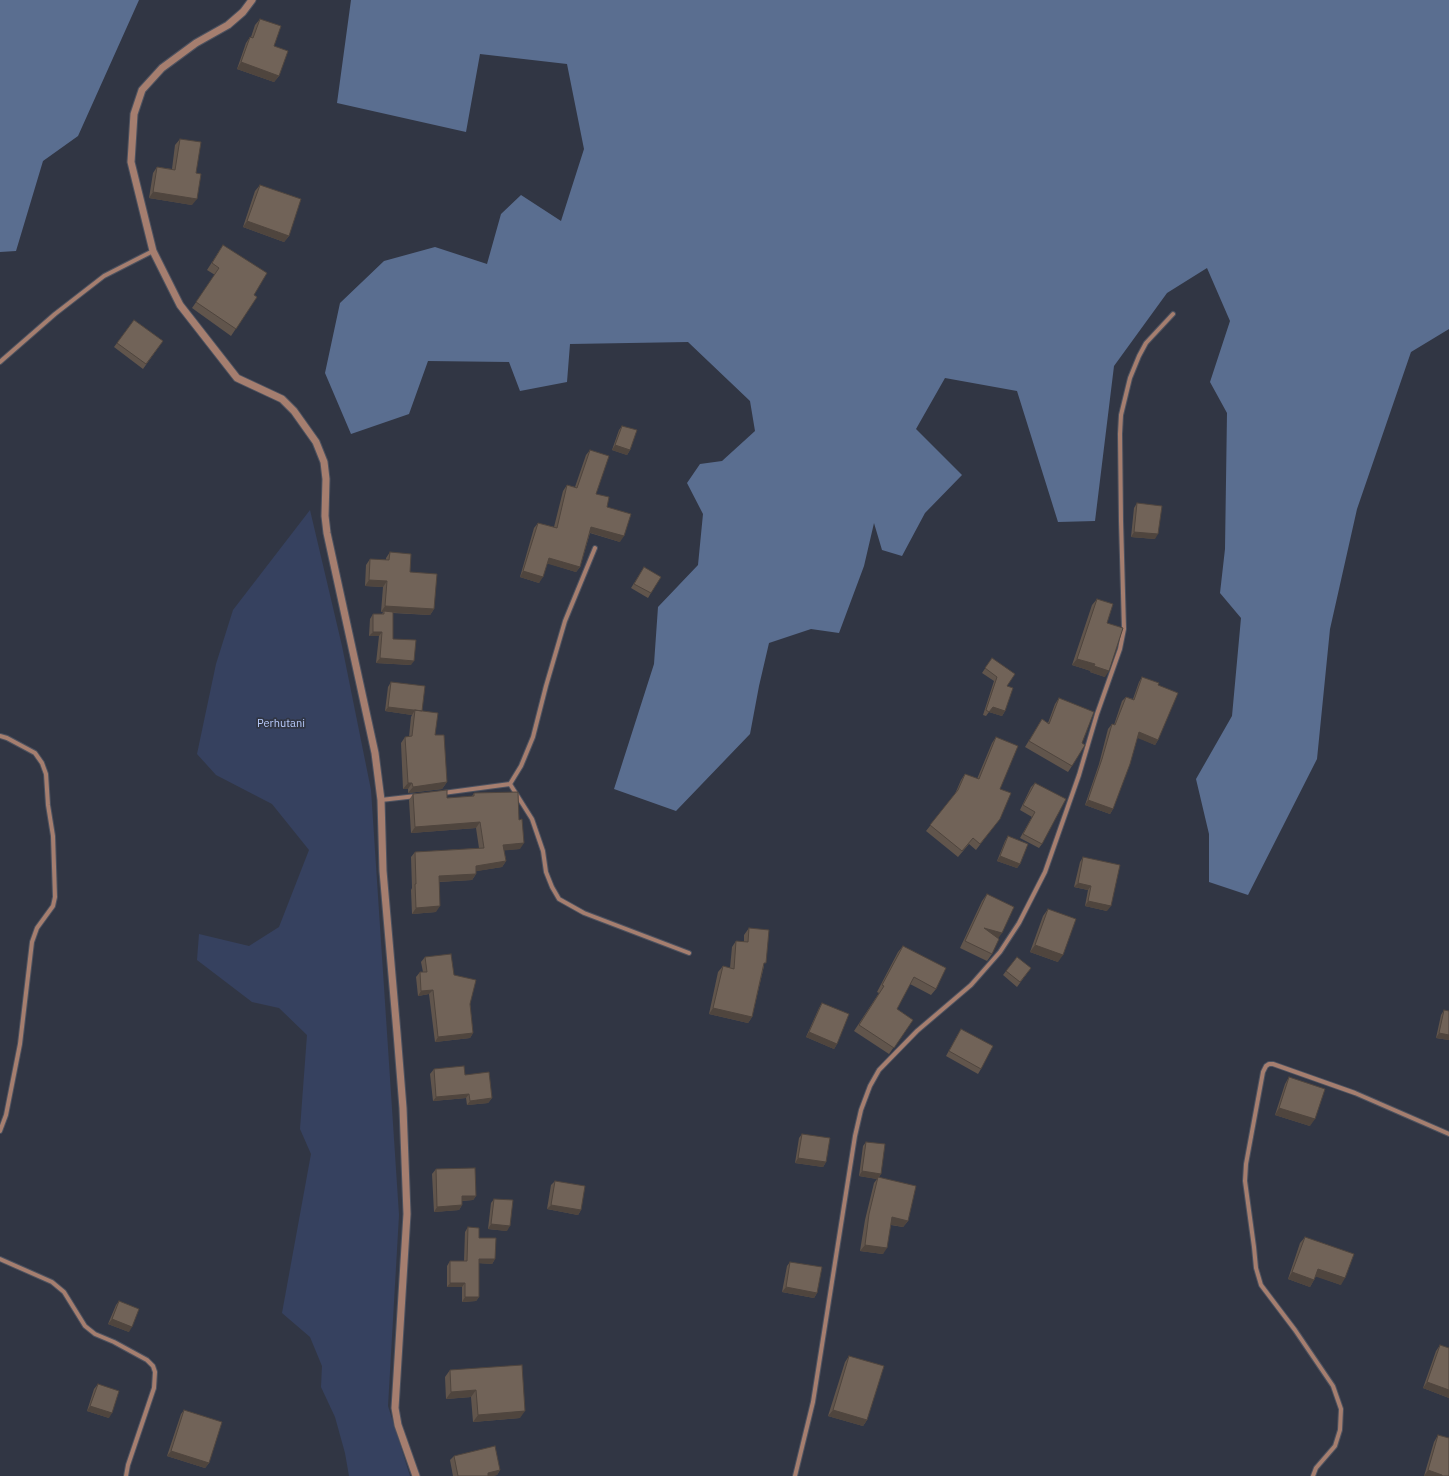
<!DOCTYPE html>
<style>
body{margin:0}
canvas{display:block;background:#313644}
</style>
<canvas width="1449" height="1476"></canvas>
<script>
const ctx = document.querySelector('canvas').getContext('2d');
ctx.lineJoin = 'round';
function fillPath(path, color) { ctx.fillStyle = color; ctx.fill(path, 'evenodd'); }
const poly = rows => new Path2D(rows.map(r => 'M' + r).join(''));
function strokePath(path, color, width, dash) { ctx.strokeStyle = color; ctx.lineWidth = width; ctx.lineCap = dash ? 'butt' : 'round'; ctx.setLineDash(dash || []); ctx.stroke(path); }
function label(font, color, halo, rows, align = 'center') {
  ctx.font = font + ' "IBM Plex Sans",sans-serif'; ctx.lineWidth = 3.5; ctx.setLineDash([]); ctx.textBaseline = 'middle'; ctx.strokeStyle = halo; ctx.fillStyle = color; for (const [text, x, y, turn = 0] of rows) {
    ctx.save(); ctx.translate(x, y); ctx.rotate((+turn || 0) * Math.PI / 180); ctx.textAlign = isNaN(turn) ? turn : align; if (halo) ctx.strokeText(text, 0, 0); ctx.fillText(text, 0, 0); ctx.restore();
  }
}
const green = poly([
 [310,510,342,646,371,790,399,1215,388,1406,410,1476,349,1476,345,1453,335,1417,321,1387,322,1366,310,1337,282,1313,311,1154,300,1129,307,1035,279,1008,252,1002,197,960,199,934,249,946,279,927,309,850,272,804,216,775,197,754,216,664,233,610]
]);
const water = poly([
 [0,0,139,0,78,136,43,161,16,251,0,252],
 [351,0,1449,0,1449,329,1411,352,1357,509,1330,629,1317,759,1248,895,1209,882,1209,834,1196,779,1232,716,1241,618,1220,593,1225,549,1227,413,1210,382,1230,321,1207,268,1167,293,1114,366,1095,521,1058,522,1017,391,945,378,916,429,962,475,925,513,902,556,882,550,874,523,864,566,839,633,811,629,769,643,759,686,750,734,676,811,614,789,654,664,658,607,698,565,703,514,687,483,700,464,722,461,755,431,750,401,688,342,570,344,567,382,520,391,509,362,428,361,409,414,351,434,325,373,340,303,384,261,435,247,487,264,501,214,521,195,561,221,584,149,567,64,480,54,466,132,337,103]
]);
const minor = poly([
 [0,362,55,314,104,276,153,251],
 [0,736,7,738,35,753,42,763,46,774,48,805,53,836,55,897,53,906,37,928,32,942,20,1044,6,1115,0,1131],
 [510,784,532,819,543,851,546,872,552,887,559,899,584,913,689,953],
 [443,793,510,784,521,766,533,737,546,686,565,621,595,548],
 [381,800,416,796],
 [0,1259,52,1282,64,1292,85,1326,95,1334,114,1342,147,1360,153,1366,155,1372,154,1388,128,1465,126,1476],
 [795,1476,813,1402,855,1136,861,1110,870,1086,879,1070,917,1031,971,985,1000,952,1019,923,1045,872,1079,775,1097,714,1120,649,1124,629,1121,521,1120,434,1121,415,1130,378,1139,356,1146,343,1173,314],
 [1313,1476,1316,1468,1335,1446,1340,1430,1341,1409,1333,1386,1295,1330,1261,1285,1256,1268,1254,1247,1245,1181,1246,1164,1263,1072,1266,1066,1269,1064,1273,1064,1355,1093,1449,1134]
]);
const tertiary = poly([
 [252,0,243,12,228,25,196,43,162,68,142,90,134,114,131,162,153,251,180,305,237,378,282,399,294,411,316,442,324,462,326,479,325,516,327,533,375,753,381,800,383,871,397,1033,403,1108,407,1214,395,1408,398,1425,416,1476]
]);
const wall = poly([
 [260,19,274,46,279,76,274,82,237,69,246,43,250,37,251,37,255,25],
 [180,139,196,173,192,205,149,198,153,173,157,167,172,169,175,145],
 [260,185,289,236,284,242,243,227,255,191],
 [223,245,254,295,257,297,231,336,192,308,215,275,207,270],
 [134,320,163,341,143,369,114,347],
 [622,426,630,450,627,455,612,450,619,430],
 [590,450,596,494,607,507,620,542,590,533,580,567,576,572,547,563,539,583,520,577,534,528,538,523,554,527,563,491,567,485,575,487,586,455],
 [1137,503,1155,539,1131,537,1134,508],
 [390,552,410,572,434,609,430,615,393,613,393,639,411,665,376,663,379,636,369,636,370,619,373,614,382,614,383,612,381,612,383,587,365,586,366,565,370,559,386,560,386,558],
 [644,567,651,593,648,598,631,588],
 [1097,599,1107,623,1105,677,1090,672,1091,671,1072,665,1092,605],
 [992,658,1007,686,1005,711,1002,716,989,712,986,716,983,715,994,681,982,673],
 [1142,677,1158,685,1158,740,1155,745,1137,737,1113,809,1110,814,1085,805,1099,764,1108,729,1112,724,1114,725,1122,701,1126,697,1133,699,1139,682],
 [391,682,422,711,435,735,447,782,442,789,408,793,408,789,403,789,401,743,405,737,409,737,411,717,412,715,385,711,388,687],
 [1059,698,1072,766,1068,772,1025,747,1042,719,1048,723,1055,704],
 [996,737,1000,789,995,825,976,850,969,844,958,857,926,831,955,794,961,780,965,774,977,779,992,743],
 [1035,783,1042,844,1039,848,1020,838,1032,817,1020,810,1031,787],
 [474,793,520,849,504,850,506,861,502,867,476,871,476,874,472,880,439,882,436,912,412,914,411,890,412,888,411,857,415,852,479,848,476,828,411,833,409,800,413,794,447,798,472,796],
 [1008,836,1020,864,1017,868,997,861,1005,841],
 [1083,857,1107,911,1085,906,1088,890,1074,887,1080,862],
 [987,894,998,938,992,954,987,961,960,948,982,901],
 [1048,909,1058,962,1030,952,1043,916],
 [749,928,764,966,752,1017,748,1023,709,1014,718,972,723,966,730,968,732,947,736,941,744,942,744,935],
 [903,946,936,989,931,995,910,984,897,1009,913,1020,889,1054,854,1031,879,993,877,992,898,952],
 [425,957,454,975,470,1004,473,1033,470,1038,435,1042,429,994,418,996,416,977,420,972,423,972,421,962],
 [1031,968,1017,987,1003,975,1006,971],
 [822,1003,837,1044,834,1049,806,1037,819,1008],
 [1444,1010,1449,1040,1436,1038,1441,1015],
 [961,1029,981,1069,978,1074,946,1056,958,1034],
 [434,1069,465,1075,492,1098,488,1103,467,1105,466,1098,433,1101,430,1074],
 [1289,1077,1310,1126,1275,1115,1285,1084],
 [802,1134,826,1162,823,1167,795,1163,799,1138],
 [866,1142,881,1174,879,1177,908,1221,903,1227,891,1225,883,1254,860,1251,865,1220,874,1183,877,1179,859,1176,863,1146],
 [436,1169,476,1196,473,1200,462,1201,462,1205,459,1210,434,1212,432,1174],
 [555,1181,581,1210,578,1215,547,1209,551,1185],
 [494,1199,507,1231,488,1229,491,1203],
 [468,1227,479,1238,495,1259,492,1264,479,1263,479,1297,476,1301,462,1302,462,1287,447,1287,447,1266,450,1261,464,1261,465,1232],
 [1305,1237,1341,1285,1316,1276,1310,1287,1288,1279,1300,1243],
 [790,1262,817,1293,814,1298,782,1292,787,1266],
 [119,1301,129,1332,108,1324,116,1305],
 [1440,1345,1449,1398,1423,1388,1436,1351],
 [849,1356,867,1420,863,1426,828,1416,845,1362],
 [450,1370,520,1418,473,1422,471,1397,446,1399,445,1377],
 [98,1384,109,1418,87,1411,94,1389],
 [184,1410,209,1463,205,1468,167,1456,181,1414],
 [1438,1435,1449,1476,1424,1476,1434,1442],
 [454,1456,500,1470,497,1475,492,1476,453,1476,450,1460]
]);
const shadedWall = poly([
 [241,62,279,76,274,82,237,69],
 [153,192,197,199,192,205,149,198],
 [247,221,289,236,284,242,243,227],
 [615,445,630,450,627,455,612,450],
 [591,527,624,536,620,542,588,532],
 [1134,532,1158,534,1155,539,1131,537],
 [549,558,580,567,576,572,545,563],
 [523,571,543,577,539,583,520,577],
 [369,580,387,581,383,587,365,586],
 [385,606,434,609,430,615,384,612,384,611,383,612,381,612],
 [373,632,382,632,379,636,369,636],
 [380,658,414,661,411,665,376,663],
 [1077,659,1095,664,1091,671,1072,665],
 [1094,666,1109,671,1105,677,1090,672],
 [388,707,422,711,415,710,412,715,385,711],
 [993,707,1005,711,1002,716,989,712],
 [1139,732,1158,740,1155,745,1135,737],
 [447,782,442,789,408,793,413,787],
 [408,783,412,783,408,789,403,789],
 [1088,800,1113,809,1110,814,1085,805],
 [480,822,476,828,411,833,415,827],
 [524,843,520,849,499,851,503,845],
 [1000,856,1020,864,1017,868,997,861],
 [506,861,502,867,472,872,476,866],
 [476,874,472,880,434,882,439,876],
 [1078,883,1091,886,1088,890,1074,887],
 [1088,901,1111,906,1107,911,1085,906],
 [440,906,436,912,412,914,416,908],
 [984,928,1002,933,997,940],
 [1035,945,1063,955,1058,962,1030,952],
 [433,990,429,994,418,996,421,991],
 [713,1008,752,1017,748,1023,709,1014],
 [809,1032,837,1044,834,1049,806,1037],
 [473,1033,470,1038,435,1042,438,1037],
 [1439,1033,1449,1035,1449,1040,1436,1038],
 [469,1094,466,1098,433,1101,436,1097],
 [492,1098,488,1103,467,1105,470,1101],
 [1279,1108,1315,1119,1310,1126,1275,1115],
 [798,1158,826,1162,823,1167,795,1163],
 [862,1171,881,1174,878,1178,878,1177,877,1179,859,1176],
 [462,1196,476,1196,473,1200,458,1201],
 [462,1205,459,1210,434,1212,437,1207],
 [551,1205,581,1210,578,1215,547,1209],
 [892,1217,908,1221,903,1227,887,1224],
 [491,1224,510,1226,507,1231,488,1229],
 [865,1245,887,1248,883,1254,860,1251],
 [479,1259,495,1259,492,1264,476,1263],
 [1318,1269,1345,1278,1341,1285,1314,1276],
 [1292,1272,1314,1280,1310,1287,1288,1279],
 [450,1283,465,1283,462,1287,447,1287],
 [786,1287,817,1293,814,1298,782,1292],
 [465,1297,479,1297,476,1301,462,1302],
 [112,1319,132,1327,129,1332,108,1324],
 [1427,1382,1449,1390,1449,1398,1423,1388],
 [476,1390,471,1397,446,1399,451,1392],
 [90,1406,112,1413,109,1418,87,1411],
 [833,1410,867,1420,863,1426,828,1416],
 [525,1411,520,1418,473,1422,478,1415],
 [171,1451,209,1463,205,1468,167,1456],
 [500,1470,497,1475,492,1476,486,1476,488,1473],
 [1428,1470,1442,1475,1441,1476,1424,1476]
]);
const building = poly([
 [260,19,281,26,274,46,288,51,279,76,241,62,250,37,253,38,260,19],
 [180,139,201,142,196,173,201,174,197,199,153,192,157,167,175,170,180,139],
 [260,185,301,199,289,236,247,221,260,185],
 [223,245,267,273,254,295,257,297,236,329,196,302,219,268,212,263,223,245],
 [134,320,163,341,146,364,117,343,134,320],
 [622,426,637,430,630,450,615,445,622,426],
 [590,450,609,456,596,494,609,497,607,507,631,514,624,536,591,527,580,567,549,558,543,577,523,571,538,523,557,528,567,485,577,488,590,450],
 [1137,503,1162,506,1158,534,1134,532,1137,503],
 [390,552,411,554,410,572,437,574,434,609,385,606,387,581,369,580,370,559,389,560,390,552],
 [644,567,661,577,651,593,634,584,644,567],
 [1097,599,1113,604,1107,623,1123,628,1109,671,1094,666,1095,664,1077,659,1097,599],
 [384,611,393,612,393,639,416,640,414,661,380,658,382,632,373,632,373,614,384,614,384,611],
 [992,658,1015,674,1007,686,1013,688,1005,711,993,707,989,712,986,710,997,677,985,668,992,658],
 [1142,677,1159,683,1158,685,1178,693,1158,740,1139,732,1130,764,1113,809,1088,800,1102,759,1112,724,1115,725,1126,697,1134,700,1142,677],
 [391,682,425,686,422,711,388,707,391,682],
 [1059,698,1094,712,1082,743,1085,745,1072,766,1029,741,1042,719,1049,724,1059,698],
 [415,710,438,713,435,735,444,735,447,782,413,787,412,783,408,783,405,737,412,736,415,710],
 [996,737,1018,746,1000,789,1011,793,1000,819,980,844,973,838,962,851,930,825,958,790,965,774,979,779,996,737],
 [1035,783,1066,799,1042,844,1023,834,1035,812,1023,805,1035,783],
 [447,790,447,798,474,796,474,793,518,792,519,820,522,819,524,843,503,845,506,861,476,866,476,874,439,876,440,906,416,908,415,884,416,884,415,852,484,848,480,822,415,827,413,794,447,790],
 [1008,836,1028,844,1020,864,1000,856,1008,836],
 [1083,857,1120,865,1111,906,1088,901,1091,886,1078,883,1083,857],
 [987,894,1014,907,1002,933,984,928,999,939,992,954,965,941,987,894],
 [1048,909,1076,919,1063,955,1035,945,1048,909],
 [749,928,769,930,766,963,764,963,752,1017,713,1008,723,966,734,969,736,941,748,942,749,928],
 [903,946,946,968,936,989,914,977,897,1009,913,1020,894,1048,859,1025,884,986,882,985,903,946],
 [451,954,454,975,476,980,470,1004,473,1033,438,1037,433,990,421,991,420,972,427,972,425,957,451,954],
 [1017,957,1031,968,1020,982,1006,971,1017,957],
 [822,1003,849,1014,837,1044,809,1032,822,1003],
 [1444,1010,1449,1011,1449,1035,1439,1033,1444,1010],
 [961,1029,993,1046,981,1069,949,1051,961,1029],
 [464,1066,465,1075,489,1072,492,1098,470,1101,469,1094,436,1097,434,1069,464,1066],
 [1289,1077,1325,1089,1315,1119,1279,1108,1289,1077],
 [802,1134,830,1138,826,1162,798,1158,802,1134],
 [866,1142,885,1144,881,1174,862,1171,866,1142],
 [475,1168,476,1196,462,1196,462,1205,437,1207,436,1169,475,1168],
 [878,1177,916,1186,908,1221,892,1217,887,1248,865,1245,869,1214,878,1177],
 [555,1181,585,1186,581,1210,551,1205,555,1181],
 [494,1199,513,1200,510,1226,491,1224,494,1199],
 [468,1227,479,1228,479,1238,496,1238,495,1259,479,1259,479,1297,465,1297,465,1283,450,1283,450,1261,467,1261,468,1227],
 [1305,1237,1354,1254,1345,1278,1318,1269,1314,1280,1292,1272,1305,1237],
 [790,1262,822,1267,817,1293,786,1287,790,1262],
 [119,1301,139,1309,132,1327,112,1319,119,1301],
 [1440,1345,1449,1348,1449,1390,1427,1382,1440,1345],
 [849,1356,884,1366,867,1420,833,1410,849,1356],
 [522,1365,525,1411,478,1415,476,1390,451,1392,450,1370,522,1365],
 [98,1384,119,1391,112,1413,90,1406,98,1384],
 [184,1410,222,1422,209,1463,171,1451,184,1410],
 [1438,1435,1449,1438,1449,1476,1442,1476,1442,1475,1428,1470,1438,1435],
 [495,1446,500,1470,488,1473,488,1476,458,1476,454,1456,495,1446]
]);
const parkNames = [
 ["Perhutani",281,724]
];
fillPath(green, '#36415f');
fillPath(water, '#5a6e90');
strokePath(minor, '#4d525f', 6);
strokePath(tertiary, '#4d525f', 9);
strokePath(minor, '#a57e6f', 4);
strokePath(tertiary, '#a57e6f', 7);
fillPath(wall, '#61554c');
fillPath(shadedWall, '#4f453e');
fillPath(building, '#716358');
strokePath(building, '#4f453e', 1);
label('11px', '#b7c9fa', '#313644', parkNames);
</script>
